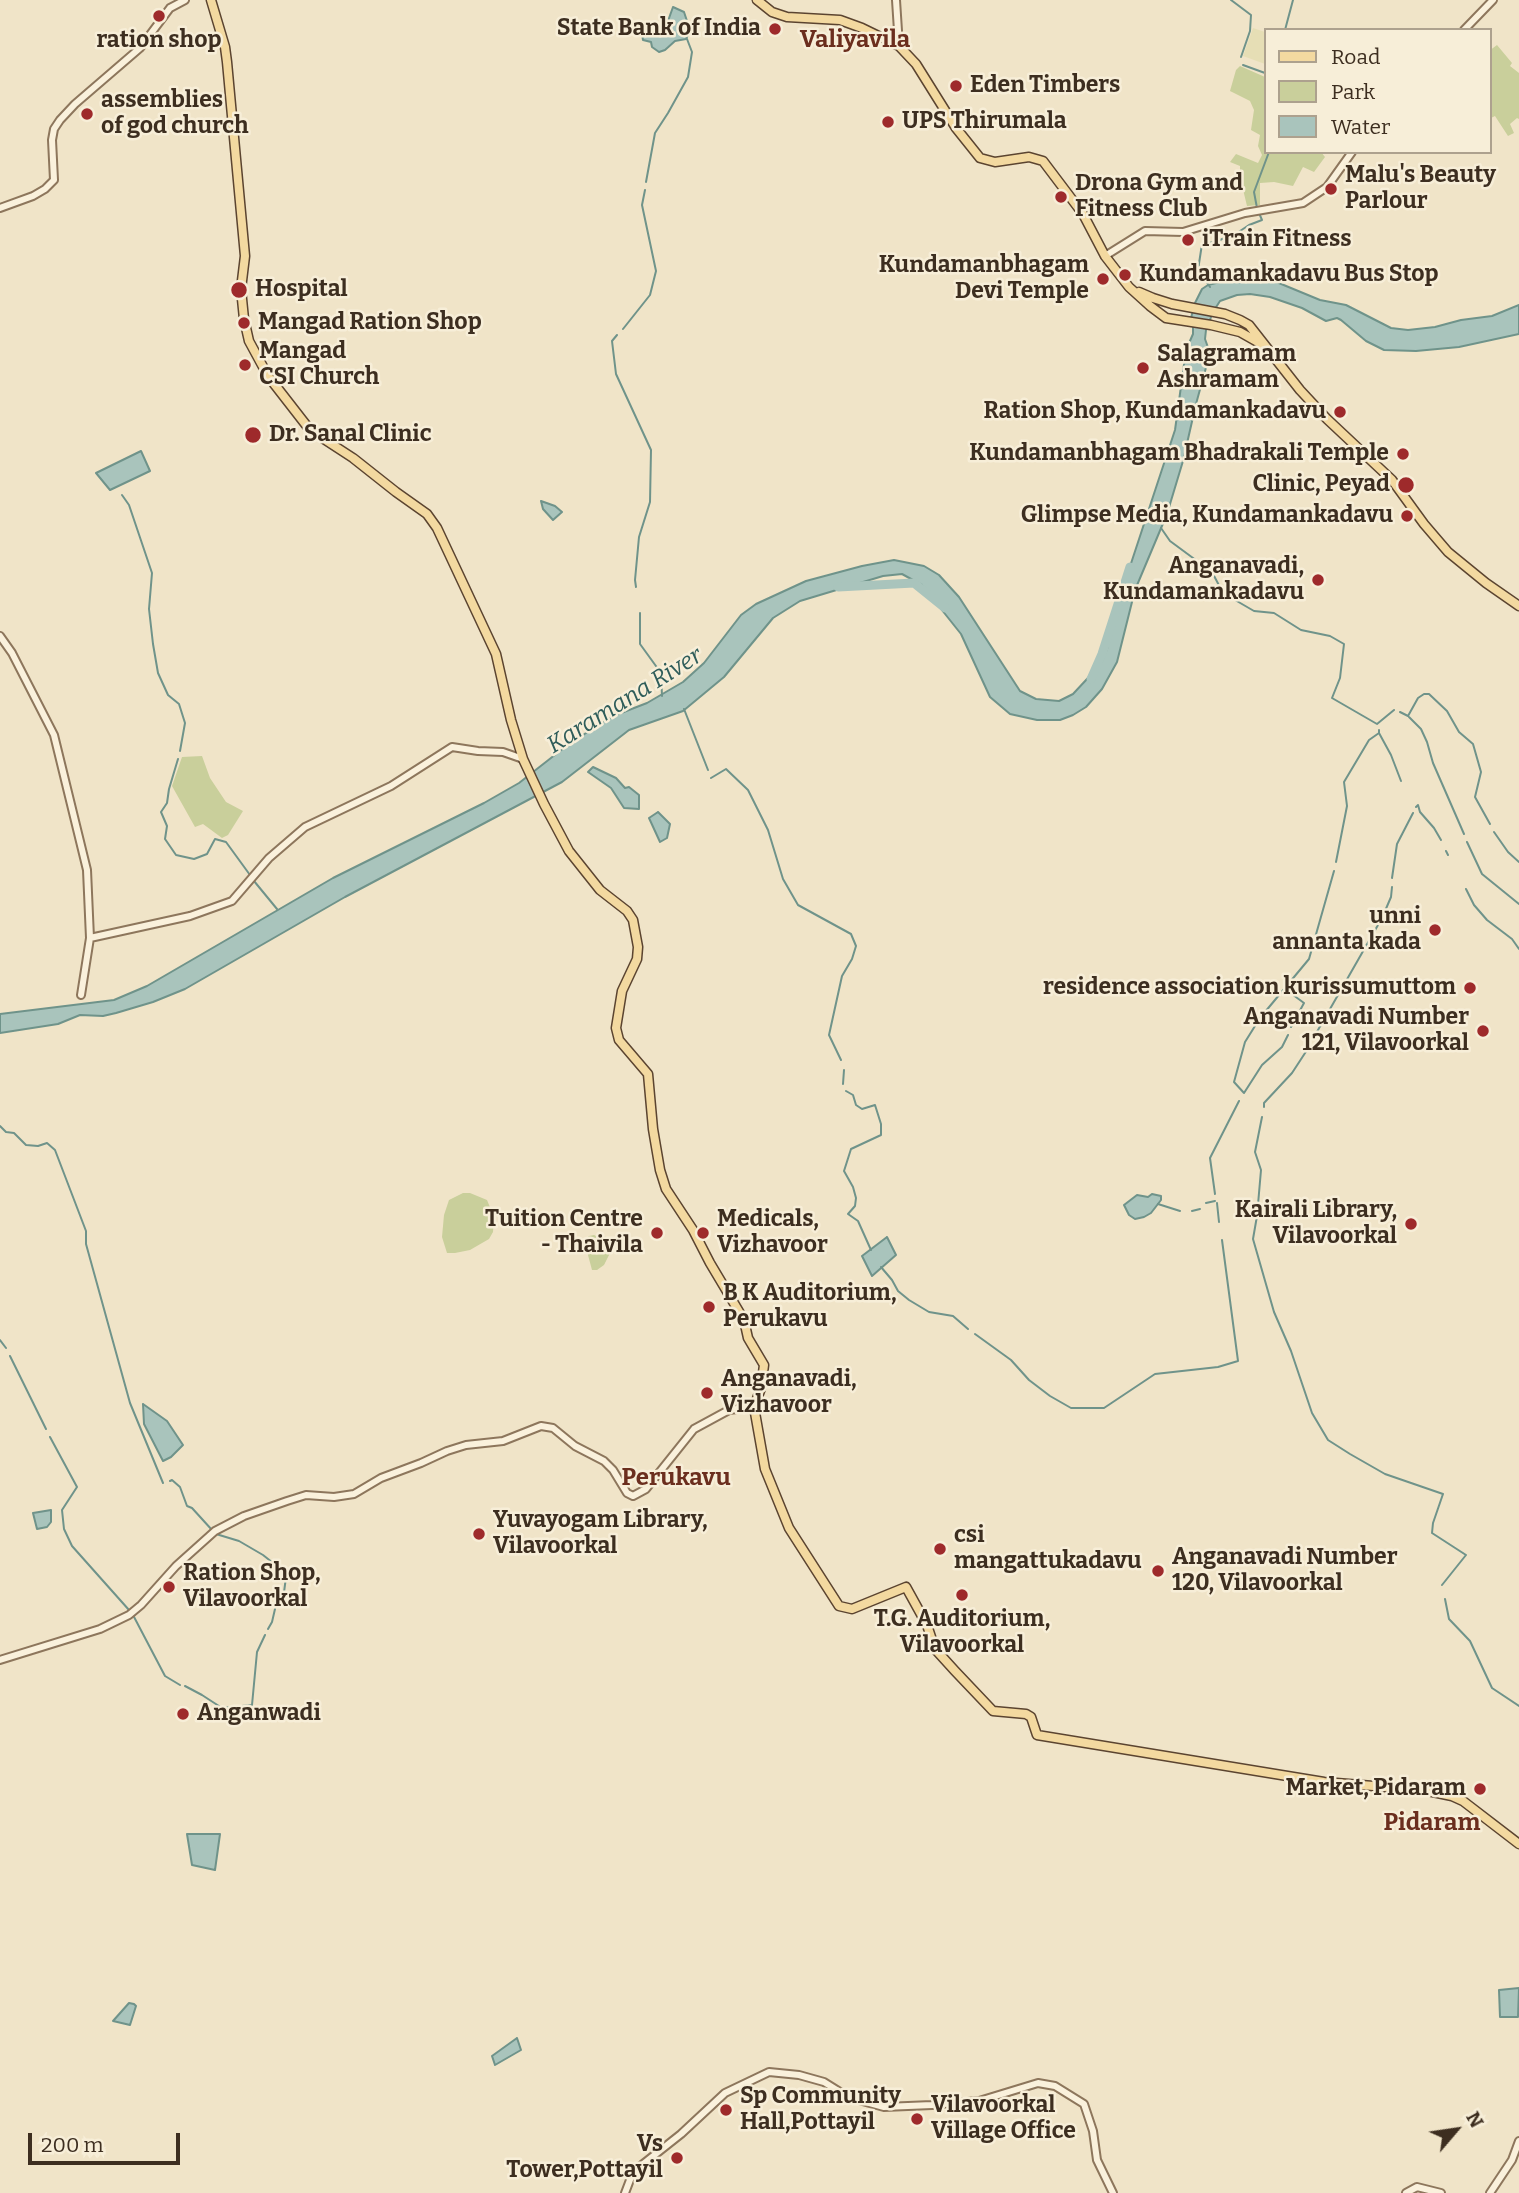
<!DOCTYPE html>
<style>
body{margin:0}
#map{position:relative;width:1519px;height:2193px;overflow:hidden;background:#f0e4c8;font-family:Bitter,serif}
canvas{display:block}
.legend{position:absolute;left:1264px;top:28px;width:228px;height:126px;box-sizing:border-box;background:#f7eed8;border:2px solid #ada18e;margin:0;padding:9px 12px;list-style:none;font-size:21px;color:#3d2e20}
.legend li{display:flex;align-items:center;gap:14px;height:35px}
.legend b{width:35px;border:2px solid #ada18e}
.north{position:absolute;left:1421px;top:2095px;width:70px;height:70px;-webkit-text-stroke:5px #f7eed8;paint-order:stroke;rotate:61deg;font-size:19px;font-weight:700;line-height:28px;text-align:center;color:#3d2e20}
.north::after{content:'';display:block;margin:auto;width:24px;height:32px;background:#3d2e20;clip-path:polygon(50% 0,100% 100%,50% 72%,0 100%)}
.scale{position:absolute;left:28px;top:2133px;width:152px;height:32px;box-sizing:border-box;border:4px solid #3d2e20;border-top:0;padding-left:9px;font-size:21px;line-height:24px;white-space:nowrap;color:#3d2e20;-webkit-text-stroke:5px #f7eed8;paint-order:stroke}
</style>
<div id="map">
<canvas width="1519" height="2193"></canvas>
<ul class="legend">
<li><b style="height:9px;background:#f3d9a0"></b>Road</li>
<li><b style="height:19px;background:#c9cf9b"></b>Park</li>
<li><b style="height:19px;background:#a9c4bc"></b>Water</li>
</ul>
<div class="north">N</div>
<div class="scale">200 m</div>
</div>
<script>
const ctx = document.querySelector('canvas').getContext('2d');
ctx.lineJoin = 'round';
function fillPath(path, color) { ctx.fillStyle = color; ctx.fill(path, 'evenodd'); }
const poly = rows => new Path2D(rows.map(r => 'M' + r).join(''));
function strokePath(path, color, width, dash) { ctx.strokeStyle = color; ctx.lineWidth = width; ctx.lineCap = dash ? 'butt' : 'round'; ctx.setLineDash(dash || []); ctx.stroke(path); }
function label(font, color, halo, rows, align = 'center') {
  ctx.font = font + ' Bitter,serif'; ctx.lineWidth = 5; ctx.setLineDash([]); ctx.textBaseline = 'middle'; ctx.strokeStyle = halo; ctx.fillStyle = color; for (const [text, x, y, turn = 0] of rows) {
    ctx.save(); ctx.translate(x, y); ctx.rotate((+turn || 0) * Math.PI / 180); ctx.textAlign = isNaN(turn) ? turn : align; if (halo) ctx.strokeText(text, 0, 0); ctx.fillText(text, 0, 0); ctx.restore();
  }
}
const farmland = poly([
 [1253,28,1265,32,1265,64,1243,56]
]);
const green = poly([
 [1497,45,1512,63,1510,66,1519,73,1519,119,1517,118,1510,124,1514,133,1508,136,1495,116,1489,119,1489,51],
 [1240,66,1265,77,1265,152,1321,152,1325,157,1314,172,1303,167,1293,186,1274,182,1260,183,1260,205,1247,206,1240,177,1240,166,1230,162,1236,154,1258,163,1262,155,1258,146,1260,135,1251,130,1254,110,1250,101,1230,91,1236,70],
 [202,756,210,778,226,802,243,811,228,835,222,838,203,824,195,827,172,786,182,757],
 [463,1193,470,1193,487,1200,494,1217,493,1232,489,1239,470,1250,455,1253,447,1253,442,1237,444,1215,449,1200],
 [594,1235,600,1238,603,1236,607,1237,611,1251,604,1265,597,1270,592,1270,584,1240,589,1236]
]);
const water = poly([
 [673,7,684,12,690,30,686,39,675,41,665,50,659,52,652,47,651,42,643,40,642,34,644,30,649,29,653,34,663,35,673,7],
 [1240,277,1274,281,1320,300,1346,305,1391,328,1408,330,1435,327,1461,320,1492,316,1519,305,1519,334,1459,347,1416,351,1384,350,1366,341,1341,320,1337,318,1326,321,1302,308,1270,297,1250,294,1237,295,1220,301,1213,312,1206,330,1205,339,1210,353,1196,404,1183,461,1167,514,1135,590,1117,662,1102,689,1086,707,1073,715,1060,720,1037,720,1010,714,990,697,961,634,922,585,902,574,883,576,800,601,773,618,724,677,683,711,629,730,562,782,345,897,185,989,153,1002,116,1013,103,1016,80,1015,58,1024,0,1033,0,1014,114,1000,147,986,333,878,484,803,519,783,565,747,598,725,616,715,647,703,683,682,704,663,741,615,756,604,806,581,862,566,894,560,924,566,939,575,959,597,1020,691,1036,699,1059,701,1073,694,1100,665,1107,649,1114,615,1175,430,1186,350,1193,334,1193,323,1191,318,1195,303,1202,289,1208,285,1240,277],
 [141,451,150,471,110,490,96,473,141,451],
 [541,501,555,506,562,512,553,520,543,509,541,501],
 [593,767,616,778,625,788,629,787,639,795,639,809,624,808,611,788,588,772,593,767],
 [658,812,670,824,667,838,660,842,649,818,658,812],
 [1152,1194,1161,1196,1161,1200,1151,1213,1144,1217,1135,1219,1129,1215,1124,1205,1137,1195,1148,1197,1152,1194],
 [887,1237,896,1255,872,1276,862,1256,887,1237],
 [143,1404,167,1421,183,1445,171,1457,163,1461,144,1424,143,1404],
 [51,1510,51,1522,47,1527,37,1529,33,1513,51,1510],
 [187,1834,220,1834,215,1870,192,1865,187,1834],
 [1519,1988,1518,2017,1500,2017,1499,1990,1519,1988],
 [129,2003,134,2004,136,2006,130,2025,113,2021,129,2003],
 [517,2038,521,2050,495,2065,492,2056,517,2038]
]);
const stream = poly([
 [1231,0,1251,15,1250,31,1241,57],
 [1285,30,1293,0],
 [1243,65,1265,73],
 [646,182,655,133,668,113,688,77,692,52,687,39],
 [1257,208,1254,192,1269,152],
 [1210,287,1198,270,1202,244,1215,242,1237,233,1249,225,1262,220,1259,213],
 [623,329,650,295,656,271,642,205,645,190],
 [617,335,612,341,616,374,651,450,650,502,639,537,635,580,636,587],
 [122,495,129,505,152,573,149,609,153,644,158,673,168,695,179,704,185,723,180,751],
 [1161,528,1170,541,1212,572,1223,593,1254,611,1274,613,1301,630,1330,636,1344,644,1340,678,1332,698,1377,724,1394,710],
 [640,613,640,644,661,673,662,696],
 [684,709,708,770],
 [1400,712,1408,716,1418,698,1424,694,1429,694,1447,711,1459,732,1473,744,1481,772,1475,797,1490,824],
 [1409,717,1421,729,1427,742,1433,763,1464,834],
 [1379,730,1379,733,1391,755,1401,781],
 [178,759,169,789,167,803,161,812,167,826,165,839,176,855,194,859,207,854,215,839,226,842,250,875],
 [711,778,726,769,748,790,768,830,783,879,798,905,851,934,856,946,852,959,842,976,829,1035,841,1060],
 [1416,807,1418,805,1420,812,1434,828,1441,840],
 [1494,832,1508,852,1519,862],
 [1467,842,1482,874,1519,904],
 [1446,851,1448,855],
 [1336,862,1347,806,1344,782,1369,740,1379,733],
 [1392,878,1397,844,1413,813],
 [254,881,277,909],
 [1466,889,1474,905,1487,920,1512,939,1519,949],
 [1285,989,1304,1003,1291,1027],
 [1288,1035,1282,1047,1262,1065,1244,1093,1234,1082,1245,1042,1260,1018,1309,959,1334,871],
 [1314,1037,1382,918,1391,897,1392,887],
 [843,1084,844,1070],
 [846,1091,853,1095,856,1105,862,1109,875,1105,881,1124,881,1135,851,1149,844,1171,853,1187,856,1198,855,1206,848,1214,858,1221,871,1250],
 [1264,1107,1264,1103,1292,1073,1309,1047],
 [1262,1117,1255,1152,1261,1170,1257,1216,1253,1239,1274,1312,1291,1351,1312,1413,1328,1440,1350,1454,1385,1474,1443,1494,1433,1523,1432,1533,1466,1555,1442,1585],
 [0,1126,6,1132,14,1133,26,1145,38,1146,47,1143,55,1150,86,1231,86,1244,130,1403,163,1483],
 [1215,1194,1210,1158,1239,1101],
 [1206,1203,1215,1201],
 [1217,1203,1219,1222],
 [1158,1204,1180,1211],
 [1192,1211,1200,1209],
 [881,1267,892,1280,898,1291,909,1300,929,1312,953,1316,968,1329],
 [975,1334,1011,1360,1029,1380,1050,1396,1071,1408,1104,1408,1155,1374,1218,1367,1238,1361,1222,1240],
 [0,1340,6,1348],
 [10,1356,46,1429],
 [50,1437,77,1487,62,1510,64,1529,72,1546,129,1610],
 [170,1481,172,1480,180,1487,187,1506,192,1508,212,1530],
 [216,1534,239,1541,263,1555,282,1570,286,1577,283,1600],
 [1445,1599,1449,1619,1470,1641,1492,1688,1519,1706],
 [133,1615,165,1676,180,1685],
 [268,1629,272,1622,275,1609],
 [185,1686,202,1695,222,1708,252,1705,257,1652,265,1635]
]);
const river = poly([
 [838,587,914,583,945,608],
 [1091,679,1102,654,1130,567]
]);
const minor = poly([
 [896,0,899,46],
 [1464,30,1493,0],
 [0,208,33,196,45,189,54,180,52,140,54,129,60,120,75,104,140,48,170,8,185,0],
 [1105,256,1145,231,1183,232,1245,213,1303,203,1327,187,1352,152],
 [0,636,12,653,54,735,87,870,90,938,81,995],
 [90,938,190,916,232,901,269,858,305,827,391,786,452,747,478,751,503,752,523,759],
 [0,1660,100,1629,129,1615,141,1605,176,1566,215,1531,244,1516,287,1501,306,1495,334,1497,354,1494,381,1478,421,1463,447,1451,466,1445,503,1441,541,1426,553,1428,575,1446,604,1461,613,1470,627,1493,633,1496,646,1489,694,1429,729,1410,754,1407],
 [625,2193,633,2172,681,2134,725,2093,769,2072,799,2075,824,2082,848,2097,884,2107,932,2105,979,2101,1038,2083,1055,2086,1084,2104,1093,2131,1097,2160,1113,2193],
 [1406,2193,1417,2187,1441,2193],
 [1490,2193,1512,2160,1519,2141]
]);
const major = poly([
 [211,0,225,47,227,62,245,256,241,289,244,319,249,341,268,376,310,430,353,458,396,492,427,514,437,528,496,654,511,720,523,759,544,804,569,851,600,890,627,911,633,920,638,947,637,959,622,991,616,1028,619,1040,648,1074,653,1129,660,1170,666,1189,693,1230,710,1263,744,1320,748,1338,764,1365,761,1388,754,1407,765,1469,789,1528,839,1606,852,1609,906,1587,927,1625,935,1649,955,1671,993,1711,1026,1714,1031,1717,1037,1735,1324,1782,1423,1790,1452,1796,1463,1801,1519,1844],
 [757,0,772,12,787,17,840,20,862,28,899,46,916,64,956,128,980,158,995,162,1029,157,1043,161,1083,214,1105,256,1129,287,1150,306,1166,318,1211,325,1240,332,1263,345],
 [1139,292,1153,298,1172,304,1225,314,1240,320,1249,325,1300,390,1327,419,1392,480,1424,524,1448,552,1486,583,1519,606]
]);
const markers = [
 [159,16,7,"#9e2a2b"],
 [775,29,7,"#9e2a2b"],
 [956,86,7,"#9e2a2b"],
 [87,114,7,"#9e2a2b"],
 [888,122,7,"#9e2a2b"],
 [1331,189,7,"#9e2a2b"],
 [1061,197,7,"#9e2a2b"],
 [1188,240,7,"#9e2a2b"],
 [1125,275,7,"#9e2a2b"],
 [1103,279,7,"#9e2a2b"],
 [239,290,9,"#9e2a2b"],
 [244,323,7,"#9e2a2b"],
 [245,365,7,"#9e2a2b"],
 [1143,368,7,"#9e2a2b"],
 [1340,412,7,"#9e2a2b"],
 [253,435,9,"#9e2a2b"],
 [1403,454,7,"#9e2a2b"],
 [1406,485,9,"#9e2a2b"],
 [1407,516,7,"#9e2a2b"],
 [1318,580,7,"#9e2a2b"],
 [1435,930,7,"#9e2a2b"],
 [1470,988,7,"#9e2a2b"],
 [1483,1031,7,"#9e2a2b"],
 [1411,1224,7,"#9e2a2b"],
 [657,1233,7,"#9e2a2b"],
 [703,1233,7,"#9e2a2b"],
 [709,1307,7,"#9e2a2b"],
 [707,1393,7,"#9e2a2b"],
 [479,1534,7,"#9e2a2b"],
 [940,1549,7,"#9e2a2b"],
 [1158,1571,7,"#9e2a2b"],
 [169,1587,7,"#9e2a2b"],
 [962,1595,7,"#9e2a2b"],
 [183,1714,7,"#9e2a2b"],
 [1480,1789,7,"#9e2a2b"],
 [726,2110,7,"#9e2a2b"],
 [917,2119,7,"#9e2a2b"],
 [677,2158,7,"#9e2a2b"]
];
const poiNames = [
 ["State Bank of India",761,29,"right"],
 ["ration shop",159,41,"center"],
 ["Eden Timbers",970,86],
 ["assemblies",101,101],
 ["of god church",101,127],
 ["UPS Thirumala",902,122],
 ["Malu's Beauty",1345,176],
 ["Parlour",1345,202],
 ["Drona Gym and",1075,184],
 ["Fitness Club",1075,210],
 ["iTrain Fitness",1202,240],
 ["Kundamanbhagam",1089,266,"right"],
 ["Devi Temple",1089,292,"right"],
 ["Kundamankadavu Bus Stop",1139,275],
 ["Hospital",255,290],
 ["Mangad Ration Shop",258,323],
 ["Mangad",259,352],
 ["CSI Church",259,378],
 ["Salagramam",1157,355],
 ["Ashramam",1157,381],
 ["Ration Shop, Kundamankadavu",1326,412,"right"],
 ["Dr. Sanal Clinic",269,435],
 ["Kundamanbhagam Bhadrakali Temple",1389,454,"right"],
 ["Clinic, Peyad",1390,485,"right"],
 ["Glimpse Media, Kundamankadavu",1393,516,"right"],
 ["Anganavadi,",1304,567,"right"],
 ["Kundamankadavu",1304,593,"right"],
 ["unni",1421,917,"right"],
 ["annanta kada",1421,943,"right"],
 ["residence association kurissumuttom",1456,988,"right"],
 ["Anganavadi Number",1469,1018,"right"],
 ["121, Vilavoorkal",1469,1044,"right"],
 ["Kairali Library,",1397,1211,"right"],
 ["Vilavoorkal",1397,1237,"right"],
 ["Tuition Centre",643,1220,"right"],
 ["- Thaivila",643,1246,"right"],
 ["Medicals,",717,1220],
 ["Vizhavoor",717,1246],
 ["B K Auditorium,",723,1294],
 ["Perukavu",723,1320],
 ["Anganavadi,",721,1380],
 ["Vizhavoor",721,1406],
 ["Yuvayogam Library,",493,1521],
 ["Vilavoorkal",493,1547],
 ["csi",954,1536],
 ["mangattukadavu",954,1562],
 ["Anganavadi Number",1172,1558],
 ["120, Vilavoorkal",1172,1584],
 ["Ration Shop,",183,1574],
 ["Vilavoorkal",183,1600],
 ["T.G. Auditorium,",962,1620,"center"],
 ["Vilavoorkal",962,1646,"center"],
 ["Anganwadi",197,1714],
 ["Market, Pidaram",1466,1789,"right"],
 ["Sp Community",740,2097],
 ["Hall,Pottayil",740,2123],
 ["Vilavoorkal",931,2106],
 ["Village Office",931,2132],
 ["Vs",663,2145,"right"],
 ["Tower,Pottayil",663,2171,"right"]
];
const neighbourhoodNames = [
 ["Valiyavila",855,40],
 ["Perukavu",676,1478],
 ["Pidaram",1432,1823]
];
const waterNames = [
 ["Karamana River",625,701,-32]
];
fillPath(farmland, '#e6deb5');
fillPath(green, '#c9cf9b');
fillPath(water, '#a9c4bc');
strokePath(water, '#6f938a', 2);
strokePath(stream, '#6f938a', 2);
strokePath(river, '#a9c4bc', 9);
strokePath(minor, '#8d765c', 10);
strokePath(major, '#5b4430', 11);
strokePath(minor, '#faf1dc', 6);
strokePath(major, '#f3d9a0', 8);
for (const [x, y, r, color] of markers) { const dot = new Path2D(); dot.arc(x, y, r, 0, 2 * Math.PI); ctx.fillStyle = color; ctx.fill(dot); strokePath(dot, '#f7eed8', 2.5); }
label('bold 23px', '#3d2e20', '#f7eed8', poiNames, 'left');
label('bold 24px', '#6b2e1e', '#f7eed8', neighbourhoodNames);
label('italic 24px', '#2f5d5a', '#f7eed8', waterNames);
</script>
